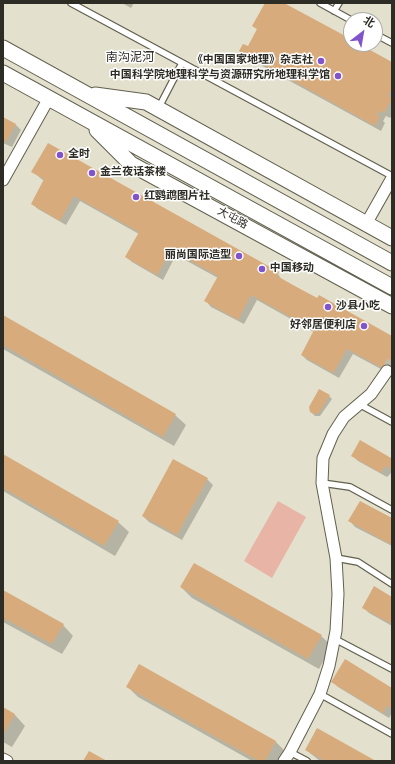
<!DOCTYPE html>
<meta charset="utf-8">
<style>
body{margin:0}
#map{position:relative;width:395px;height:764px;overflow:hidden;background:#e3e0cd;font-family:Overpass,"Noto Sans SC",sans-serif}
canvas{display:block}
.frame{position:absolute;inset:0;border:4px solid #2d2c25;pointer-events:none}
.north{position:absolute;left:343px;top:12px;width:40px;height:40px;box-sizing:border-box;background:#fff;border:1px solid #ababa8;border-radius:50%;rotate:31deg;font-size:11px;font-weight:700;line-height:16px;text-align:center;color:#2d2c25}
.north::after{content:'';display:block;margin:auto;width:14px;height:18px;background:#8254cc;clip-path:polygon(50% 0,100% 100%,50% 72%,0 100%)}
</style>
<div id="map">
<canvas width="395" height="764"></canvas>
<div class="frame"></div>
<div class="north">北</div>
</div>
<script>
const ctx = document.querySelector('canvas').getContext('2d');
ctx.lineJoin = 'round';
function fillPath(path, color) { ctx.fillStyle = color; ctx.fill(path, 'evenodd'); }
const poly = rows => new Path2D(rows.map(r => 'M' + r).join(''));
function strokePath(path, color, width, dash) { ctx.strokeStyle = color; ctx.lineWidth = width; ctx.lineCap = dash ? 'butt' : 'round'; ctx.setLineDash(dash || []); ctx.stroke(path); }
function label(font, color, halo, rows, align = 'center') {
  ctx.font = font + ' Overpass,"Noto Sans SC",sans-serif'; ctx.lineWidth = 3; ctx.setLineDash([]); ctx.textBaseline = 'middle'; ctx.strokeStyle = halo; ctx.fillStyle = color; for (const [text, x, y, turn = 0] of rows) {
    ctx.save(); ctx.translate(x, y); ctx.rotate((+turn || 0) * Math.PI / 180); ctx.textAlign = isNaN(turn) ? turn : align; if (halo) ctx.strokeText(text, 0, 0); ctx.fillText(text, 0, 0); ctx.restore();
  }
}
const green = poly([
 [278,501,306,517,272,578,244,561]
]);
const shadow = poly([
 [122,3,134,3,131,8],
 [266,3,282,3,351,41,351,44,357,44,392,63,392,115,390,118,386,116,383,121,385,123,381,131,246,57,240,51,248,48,258,30,253,26],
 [3,118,16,125,21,130,12,147,3,143],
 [48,145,278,274,282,280,392,337,392,375,353,354,339,378,307,360,302,355,314,332,257,300,244,324,211,307,206,301,218,278,176,255,163,280,132,262,126,257,139,234,80,201,66,225,38,209,32,204,44,181,33,172],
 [3,316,175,415,186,425,174,446,3,349],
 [329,396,332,399,320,416,315,416,312,413],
 [3,455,118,522,129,532,115,556,3,491],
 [352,455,392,458,392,472,387,477,358,461],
 [207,479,213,485,182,540,149,522,143,516],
 [392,519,392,546,355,527,350,521],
 [181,587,321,636,332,646,319,669,192,598],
 [3,592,63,625,73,636,62,654,3,622],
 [392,598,392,626,369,613,363,607],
 [140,665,276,742,286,752,281,761,252,761,138,697,128,687],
 [333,682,392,689,392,713,389,718,338,687],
 [3,709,15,715,25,726,12,747,3,742],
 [306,750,374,761,320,761]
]);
const building = poly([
 [265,3,284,3,351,39,351,44,359,44,392,62,392,89,388,96,392,99,384,113,380,111,377,115,380,117,375,126,239,51,243,44,248,46,257,29,252,26],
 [3,117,16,124,6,142,3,140],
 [48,143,279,272,277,276,293,285,317,298,319,295,392,336,392,373,347,349,333,373,301,355,314,330,251,295,238,320,204,301,218,276,171,250,157,275,125,257,139,232,74,196,60,221,31,204,44,179,31,172],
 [3,315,176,414,163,437,3,345],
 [319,389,330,395,319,413,314,414,310,412,309,407],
 [360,440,391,458,392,456,392,470,385,466,381,473,351,456],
 [3,454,119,521,104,546,3,488],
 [173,459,208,478,177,535,142,516],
 [360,501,392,518,392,545,348,521],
 [194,563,322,635,308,659,180,587],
 [374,586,392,597,392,624,362,608],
 [3,590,64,624,52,644,3,618],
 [345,659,392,688,392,709,387,706,383,713,331,682],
 [139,664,276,741,265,761,259,761,126,687],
 [3,707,15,714,3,735],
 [317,728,376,761,325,761,305,750],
 [89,751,107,761,83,761]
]);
const streetTunnel = poly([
 [387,371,392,361]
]);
const lane = poly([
 [71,3,392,176],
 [320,3,351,20],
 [334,11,339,3],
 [375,34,392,43],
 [158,109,182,63],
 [359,404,392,422],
 [322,483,350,487,392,510],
 [336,558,358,562,392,584],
 [335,639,392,669],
 [320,694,392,734],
 [290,752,307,761]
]);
const street = poly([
 [3,180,49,98],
 [366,224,392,178],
 [3,759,7,761],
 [284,761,290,752,320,694,329,666,336,631,338,594,336,558,322,483,323,458,333,434,344,417,371,394,387,371]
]);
const secondary = poly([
 [3,48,392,263],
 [3,73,392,287],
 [95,95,146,102,392,238],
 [97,130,131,164,392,306]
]);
const markers = [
 [321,61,4,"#8254cc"],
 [338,76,4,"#8254cc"],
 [60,155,4,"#8254cc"],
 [92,173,4,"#8254cc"],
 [136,197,4,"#8254cc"],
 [239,256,4,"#8254cc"],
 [262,269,4,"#8254cc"],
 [328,307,4,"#8254cc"],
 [364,326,4,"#8254cc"]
];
const poiNames = [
 ["《中国国家地理》杂志社",313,61,"right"],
 ["中国科学院地理科学与资源研究所地理科学馆",330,76,"right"],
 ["全时",68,155],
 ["金兰夜话茶楼",100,173],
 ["红鹦鹉图片社",144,197],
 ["丽尚国际造型",231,256,"right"],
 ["中国移动",270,269],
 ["沙县小吃",336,307],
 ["好邻居便利店",356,326,"right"]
];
const streetNames = [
 ["大屯路",232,219,29]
];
const neighbourhoodNames = [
 ["南沟泥河",130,59]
];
fillPath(green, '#e8b4a6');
fillPath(shadow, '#0003');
fillPath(building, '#d8ab7c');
strokePath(streetTunnel, '#bfbcab', 11, [11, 5.5]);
strokePath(lane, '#62604f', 8);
strokePath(street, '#62604f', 13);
strokePath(secondary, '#62604f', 17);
strokePath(lane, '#fff', 5.5);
strokePath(street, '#fff', 11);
strokePath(secondary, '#fff', 15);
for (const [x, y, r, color] of markers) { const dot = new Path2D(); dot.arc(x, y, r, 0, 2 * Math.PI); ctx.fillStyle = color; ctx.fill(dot); strokePath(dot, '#fff', 1.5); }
label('bold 11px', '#2d2c25', '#fff', poiNames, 'left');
label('11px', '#2d2c25', '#fff', streetNames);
label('12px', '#2d2c25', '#fff', neighbourhoodNames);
</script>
